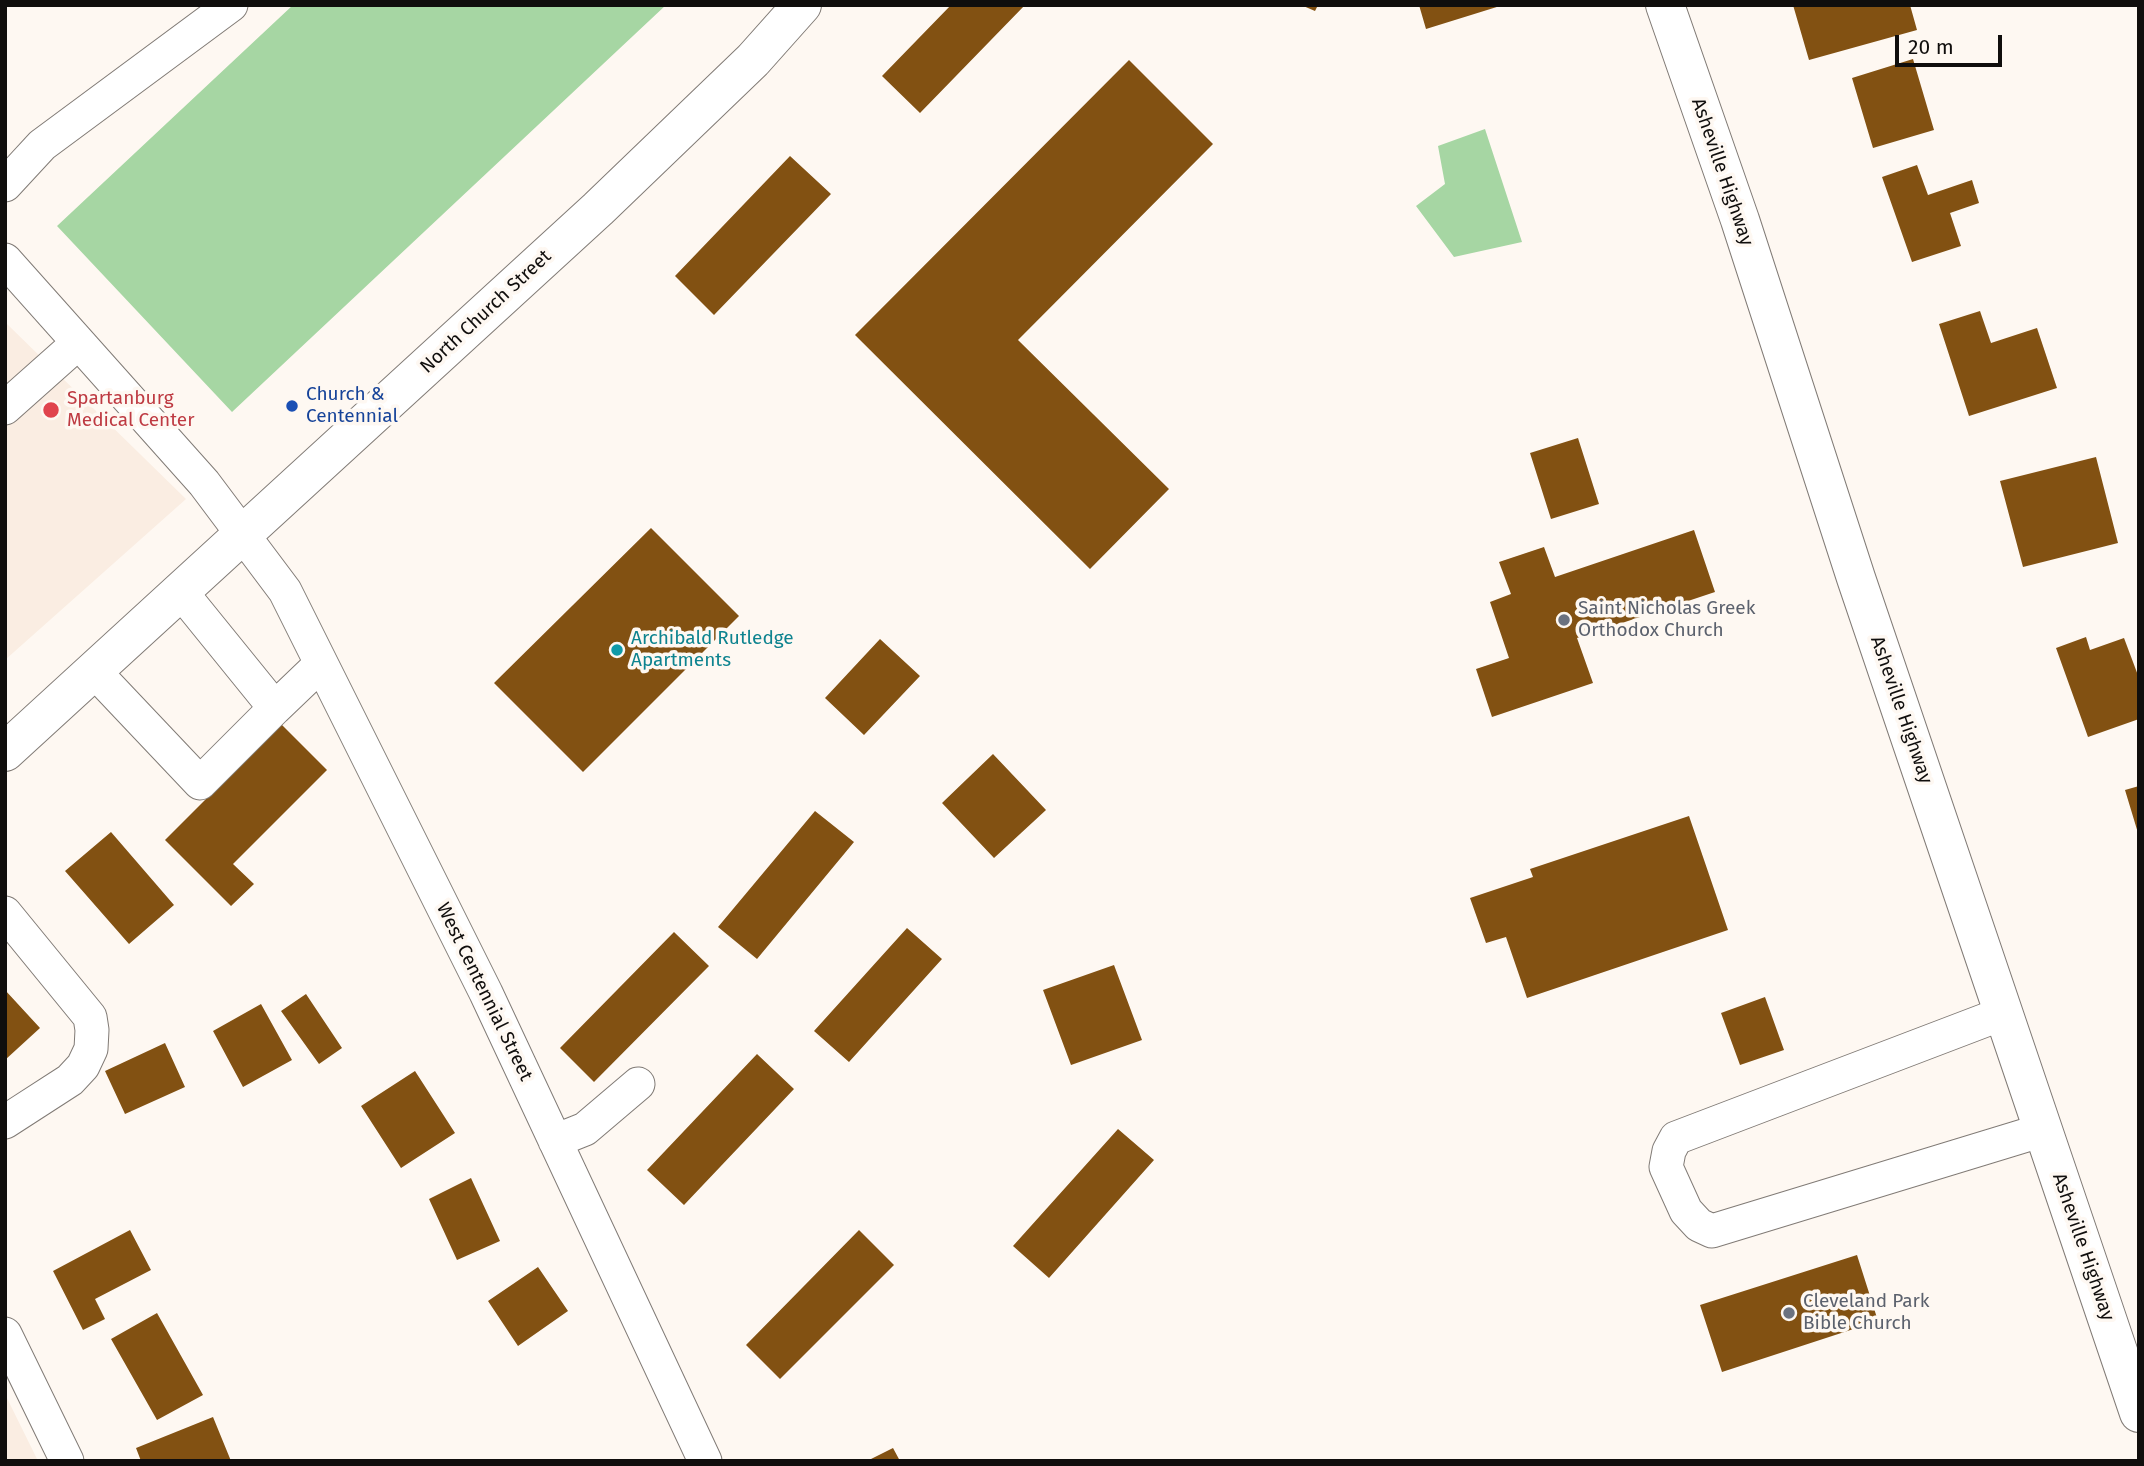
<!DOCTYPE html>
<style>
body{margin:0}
#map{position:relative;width:2144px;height:1466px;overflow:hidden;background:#fef8f2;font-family:"Fira Sans",sans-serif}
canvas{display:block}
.frame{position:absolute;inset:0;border:7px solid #100e0d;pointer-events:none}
.scale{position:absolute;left:1895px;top:35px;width:107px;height:32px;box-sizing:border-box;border:4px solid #100e0d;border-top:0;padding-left:9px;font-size:21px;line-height:24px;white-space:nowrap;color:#100e0d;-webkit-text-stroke:5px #fef8f2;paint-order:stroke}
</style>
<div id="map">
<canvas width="2144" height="1466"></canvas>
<div class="frame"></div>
<div class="scale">20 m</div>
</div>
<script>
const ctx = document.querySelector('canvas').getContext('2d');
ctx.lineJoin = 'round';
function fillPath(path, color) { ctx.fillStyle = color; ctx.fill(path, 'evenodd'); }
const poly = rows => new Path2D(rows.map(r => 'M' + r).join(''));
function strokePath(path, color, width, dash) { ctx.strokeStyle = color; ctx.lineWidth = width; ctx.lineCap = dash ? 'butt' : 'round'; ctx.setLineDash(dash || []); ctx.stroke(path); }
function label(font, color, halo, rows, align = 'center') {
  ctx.font = font + ' "Fira Sans",sans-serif'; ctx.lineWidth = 7; ctx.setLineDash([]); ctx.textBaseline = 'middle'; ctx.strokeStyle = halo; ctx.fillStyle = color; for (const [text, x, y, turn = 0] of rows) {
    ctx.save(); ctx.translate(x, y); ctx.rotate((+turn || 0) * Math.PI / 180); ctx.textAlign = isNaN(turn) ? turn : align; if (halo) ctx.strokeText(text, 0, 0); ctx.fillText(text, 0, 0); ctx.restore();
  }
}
const built = poly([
 [5,322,186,499,5,660],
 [5,1394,38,1461,5,1461]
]);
const green = poly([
 [293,5,666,5,232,412,57,226],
 [1485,129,1522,242,1454,257,1416,206,1445,184,1438,146]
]);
const building = poly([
 [951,5,1025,5,920,113,882,76],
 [1301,5,1318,5,1315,11],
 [1419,5,1500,5,1500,6,1426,29],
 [1793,5,1910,5,1917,30,1809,60],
 [1913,59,1934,130,1873,148,1852,78],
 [1129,60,1213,144,1018,340,1169,489,1090,569,855,335],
 [790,156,831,194,714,315,675,276],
 [1917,165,1928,195,1972,180,1979,203,1950,213,1961,246,1912,262,1882,177],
 [1980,311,1991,343,2037,328,2057,388,1969,416,1939,324],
 [1578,438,1599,504,1551,519,1530,453],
 [2096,457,2118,543,2023,567,2000,481],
 [651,528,739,616,583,772,494,683],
 [1694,530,1715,592,1577,638,1593,683,1492,717,1476,669,1509,658,1490,602,1511,594,1499,562,1544,547,1555,577],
 [2086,637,2090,650,2124,638,2139,678,2139,719,2088,737,2056,648],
 [880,639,920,676,864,735,825,698],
 [281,724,327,770,233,864,254,884,231,906,165,840],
 [993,754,1046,810,994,858,942,803],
 [2139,786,2139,832,2138,833,2125,790],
 [815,811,854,842,757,959,718,927],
 [1689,816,1728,930,1527,998,1506,937,1486,943,1470,898,1533,877,1530,869],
 [111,832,174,905,129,944,65,871],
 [907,928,942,959,849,1062,814,1031],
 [674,932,709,966,594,1082,560,1048],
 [1114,965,1142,1040,1071,1065,1043,990],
 [5,990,40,1028,5,1060],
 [306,994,342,1048,319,1064,281,1011],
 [1765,997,1784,1050,1740,1065,1721,1013],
 [261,1004,292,1060,243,1087,213,1031],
 [165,1043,185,1087,125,1114,105,1071],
 [757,1054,794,1089,684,1205,647,1170],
 [415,1071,455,1133,401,1168,361,1106],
 [1118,1129,1154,1160,1049,1278,1013,1246],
 [471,1178,500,1241,457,1260,429,1199],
 [130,1230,151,1270,95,1299,105,1319,83,1330,53,1271],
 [859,1230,894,1265,780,1379,746,1345],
 [1857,1255,1878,1321,1722,1372,1700,1305],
 [538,1267,568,1311,518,1346,488,1301],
 [157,1313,203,1395,157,1420,111,1339],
 [213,1417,231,1461,141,1461,136,1448],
 [893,1448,900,1461,867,1461]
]);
const minor = poly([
 [5,185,42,145,231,5],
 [5,260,204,483,285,591,486,993,705,1461],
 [5,408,78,343],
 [94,671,200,783,275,708,181,592],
 [275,708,321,664],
 [5,913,90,1017,92,1030,91,1049,83,1066,70,1080,5,1122],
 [2004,1013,1676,1138,1669,1151,1666,1167,1686,1211,1699,1225,1712,1231,2043,1130],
 [555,1141,585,1129,638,1084],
 [5,1334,67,1461]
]);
const major = poly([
 [1665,5,1740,220,1856,578,2139,1413],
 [5,752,598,209,753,60,802,5]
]);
const markers = [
 [292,406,7,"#1a4fb4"],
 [51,410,9,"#e0444e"],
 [1564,620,7,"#6b7280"],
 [617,650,7,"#0f9aa8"],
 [1789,1313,7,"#6b7280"]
];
const streetNames = [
 ["Asheville Highway",1722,172,71],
 ["North Church Street",486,312,-43],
 ["Asheville Highway",1901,710,71],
 ["West Centennial Street",484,992,64],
 ["Asheville Highway",2083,1247,71]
];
const transitNames = [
 ["Church &",306,395],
 ["Centennial",306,417]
];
const healthNames = [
 ["Spartanburg",67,399],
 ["Medical Center",67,421]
];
const worshipNames = [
 ["Saint Nicholas Greek",1578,609],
 ["Orthodox Church",1578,631],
 ["Cleveland Park",1803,1302],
 ["Bible Church",1803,1324]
];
const cultureNames = [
 ["Archibald Rutledge",631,639],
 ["Apartments",631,661]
];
fillPath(built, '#faede2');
fillPath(green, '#a6d6a3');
fillPath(building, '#825112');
strokePath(minor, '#817b76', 35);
strokePath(major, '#817b76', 40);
strokePath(minor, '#fff', 33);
strokePath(major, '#fff', 38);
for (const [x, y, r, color] of markers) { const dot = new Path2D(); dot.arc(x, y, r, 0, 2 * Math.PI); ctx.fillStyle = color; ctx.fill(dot); strokePath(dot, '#fef8f2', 2.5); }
label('19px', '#100e0d', '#fef8f2', streetNames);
label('19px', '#164399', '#fef8f2', transitNames, 'left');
label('19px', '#be3a42', '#fef8f2', healthNames, 'left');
label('19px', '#5b616d', '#fef8f2', worshipNames, 'left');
label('19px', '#0d838f', '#fef8f2', cultureNames, 'left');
</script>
